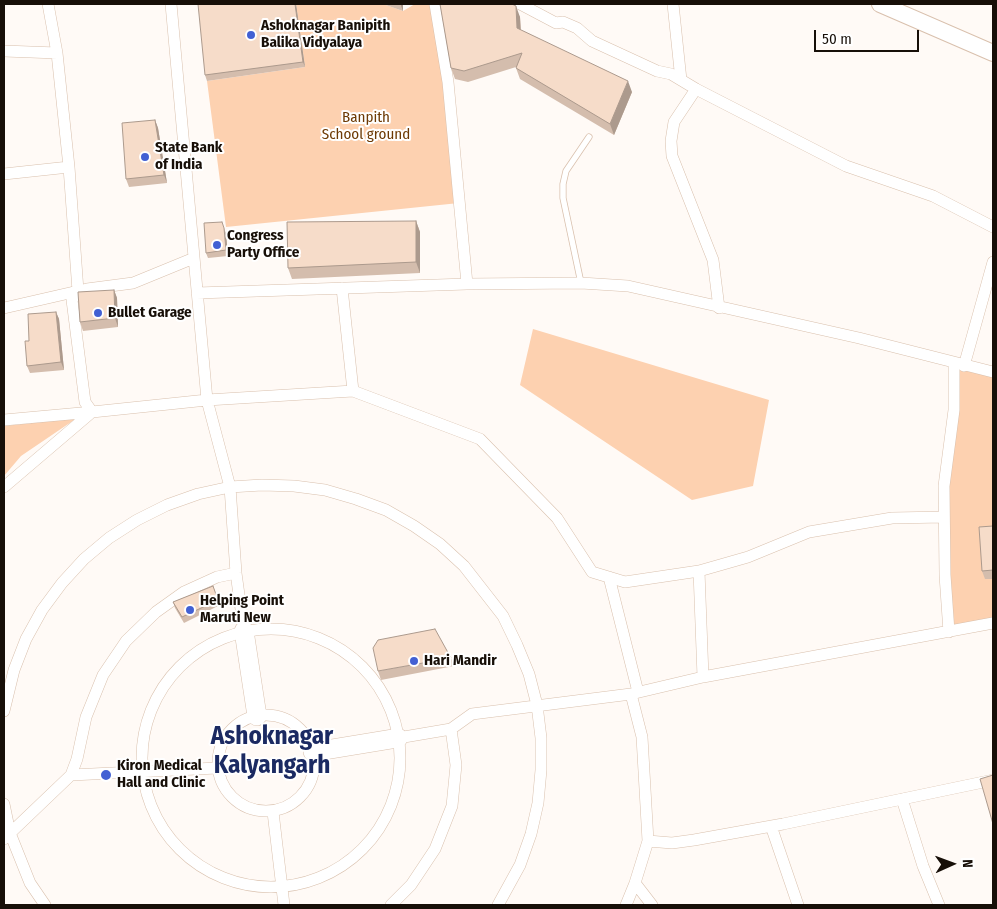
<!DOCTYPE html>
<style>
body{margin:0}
#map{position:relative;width:997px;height:909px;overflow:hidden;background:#fffaf6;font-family:"Fira Sans Condensed",sans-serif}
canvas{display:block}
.frame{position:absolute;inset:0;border:5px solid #170f08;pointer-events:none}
.north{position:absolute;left:927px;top:839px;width:50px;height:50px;-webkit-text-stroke:4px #fff;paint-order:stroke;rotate:88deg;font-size:14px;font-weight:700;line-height:20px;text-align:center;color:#170f08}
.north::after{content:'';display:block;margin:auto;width:18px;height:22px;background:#170f08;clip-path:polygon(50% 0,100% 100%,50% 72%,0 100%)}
.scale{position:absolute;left:814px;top:30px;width:105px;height:22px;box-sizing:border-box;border:2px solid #170f08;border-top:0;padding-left:6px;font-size:15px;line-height:18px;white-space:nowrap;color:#170f08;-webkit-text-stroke:4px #fff;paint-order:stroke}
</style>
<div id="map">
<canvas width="997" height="909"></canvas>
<div class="frame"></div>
<div class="north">N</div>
<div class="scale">50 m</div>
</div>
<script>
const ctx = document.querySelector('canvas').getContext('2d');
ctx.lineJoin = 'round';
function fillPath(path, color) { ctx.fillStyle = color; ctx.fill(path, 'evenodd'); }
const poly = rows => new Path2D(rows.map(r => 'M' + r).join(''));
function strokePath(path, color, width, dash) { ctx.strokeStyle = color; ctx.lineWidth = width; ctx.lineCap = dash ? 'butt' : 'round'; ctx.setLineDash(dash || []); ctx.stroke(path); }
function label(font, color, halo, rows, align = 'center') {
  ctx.font = font + ' "Fira Sans Condensed",sans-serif'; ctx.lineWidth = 4; ctx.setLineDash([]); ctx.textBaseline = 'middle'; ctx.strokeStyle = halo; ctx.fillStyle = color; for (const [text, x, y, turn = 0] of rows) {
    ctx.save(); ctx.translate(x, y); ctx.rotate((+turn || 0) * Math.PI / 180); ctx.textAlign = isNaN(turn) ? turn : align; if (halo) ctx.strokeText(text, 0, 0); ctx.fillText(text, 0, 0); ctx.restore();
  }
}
const green = poly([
 [296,4,383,4,403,11,415,4,435,4,459,203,226,227,207,81,305,67],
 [533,329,769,400,753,486,692,500,520,385],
 [954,364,993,373,993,623,949,632,944,498],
 [77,418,21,456,4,476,4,426]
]);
const lane = poly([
 [581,283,563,198,563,184,566,171,589,137]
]);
const street = poly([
 [171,4,207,400,230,487,236,573,244,631],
 [435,4,448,82,467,284],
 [520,4,556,23,563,22,577,28,592,41,657,71,671,74,696,89,846,166,933,196,993,227],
 [673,4,681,80],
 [4,51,57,53,48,4],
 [57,53,69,167,78,291,72,300,85,402,92,412],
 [696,89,674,122,671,141,672,156,713,260,719,308],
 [4,174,69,167],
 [342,288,353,391],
 [197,293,467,284,581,283,628,286,859,338,993,372],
 [4,308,87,289,133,283,194,258],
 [964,366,993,262],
 [4,420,92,412],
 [4,487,92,412,207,400,353,391,480,439,557,518,592,572,625,582,699,571,703,677],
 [699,571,748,557,809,532,892,518,944,517],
 [609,577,638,692],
 '142 758a129 129 0 1 1 258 0a129 129 0 1 1-258 0Z',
 [949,632,945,575,944,486,954,410,954,364],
 [631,694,642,737,648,841,672,843,694,840,783,824,993,780],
 [4,711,14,670,26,639,42,610,62,583,84,559,109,538,137,520,167,505,198,494,230,487,262,485,294,486,325,490,356,499,386,510,414,526,440,544,464,566,503,616,517,645,529,674,537,705,541,738,541,770,538,803,531,834,520,865,498,905],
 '218 763a48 48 0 1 1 96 0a48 48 0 1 1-96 0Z',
 [398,738,451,729,472,714,631,694,703,677,993,623],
 [71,775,217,768],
 [902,799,923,866,939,905],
 [4,804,10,833,30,883,45,905],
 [273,812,284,905],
 [771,826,798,905],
 [4,839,71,775,77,759,86,717,103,675,126,641,156,612,184,592,217,577,236,573],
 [648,841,635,883,652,905],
 [391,905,411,885,435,849,452,806,456,765,451,729],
 [626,905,635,883]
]);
const secondary = poly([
 [880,4,993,53]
]);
const primary = poly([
 [244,631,257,716],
 [313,752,398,738]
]);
const wall = poly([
 [296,4,305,67,207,81,205,75],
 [383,4,403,4,403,11],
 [440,4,512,4,520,17,521,30,632,92,614,135,520,79,516,68,516,67,468,82,455,79,451,68],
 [155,120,158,128,167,183,129,187,126,179],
 [416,221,420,232,420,273,292,279,288,268],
 [226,234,228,256,208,258,206,253],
 [114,290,117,298,118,327,83,331,80,322],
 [56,312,59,319,64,370,30,373,27,366,29,341],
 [993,526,993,579,985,579,982,571],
 [213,586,220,605,184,623,175,608,173,602],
 [451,658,454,666,381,680,378,671]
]);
const shadedWall = poly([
 [295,4,296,4,305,67,303,62],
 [401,4,403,4,403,11,401,6],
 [516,6,520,17,521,39,517,28],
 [628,81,632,92,614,135,610,124],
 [155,120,158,128,167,183,164,175],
 [416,221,420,232,420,273,416,262],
 [224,228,226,234,228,256,226,250],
 [114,290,117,298,118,327,115,318],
 [56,312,59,319,64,370,61,362]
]);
const building = poly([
 [198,4,295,4,303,62,205,75,198,4],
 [440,4,512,4,516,6,517,28,628,81,610,124,516,68,522,53,464,71,451,68,440,4],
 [155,120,164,175,126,179,122,123,155,120],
 [416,221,416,262,288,268,287,222,416,221],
 [222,222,224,228,226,250,206,253,204,223,222,222],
 [114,290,115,318,80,322,78,292,114,290],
 [56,312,61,362,27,366,25,341,29,341,28,314,56,312],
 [993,526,993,570,982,571,979,527,993,526],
 [213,586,218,600,182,617,173,602,213,586],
 [435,629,451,658,378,671,373,648,378,640,435,629],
 [993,775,993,824,980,779,993,775]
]);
const markers = [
 [251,35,5,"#4260d3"],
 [145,157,5,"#4260d3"],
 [217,245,5,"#4260d3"],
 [98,313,5,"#4260d3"],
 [190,610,5,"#4260d3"],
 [414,661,5,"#4260d3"],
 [106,775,6,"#4260d3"]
];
const poiNames = [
 ["Ashoknagar Banipith",261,26],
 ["Balika Vidyalaya",261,43],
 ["State Bank",155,148],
 ["of India",155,165],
 ["Congress",227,236],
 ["Party Office",227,253],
 ["Bullet Garage",108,313],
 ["Helping Point",200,601],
 ["Maruti New",200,618],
 ["Hari Mandir",424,661],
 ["Kiron Medical",117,766],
 ["Hall and Clinic",117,783]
];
const parkNames = [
 ["Banpith",366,118],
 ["School ground",366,135]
];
const townNames = [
 ["Ashoknagar",272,737],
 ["Kalyangarh",272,766]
];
fillPath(green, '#fdd1b0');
strokePath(lane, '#d9c0ad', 7);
strokePath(street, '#d9c0ad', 12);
strokePath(secondary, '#d9c0ad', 18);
strokePath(primary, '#d9c0ad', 20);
strokePath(lane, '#fff', 5.5);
strokePath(street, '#fff', 11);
strokePath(secondary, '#fff', 16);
strokePath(primary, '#fff', 19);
fillPath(wall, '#d4bdad');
fillPath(shadedWall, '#ac9a8d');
fillPath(building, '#f6dcc9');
strokePath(building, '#ac9a8d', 1);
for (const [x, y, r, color] of markers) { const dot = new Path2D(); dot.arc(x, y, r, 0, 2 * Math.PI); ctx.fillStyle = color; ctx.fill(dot); strokePath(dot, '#fff', 2); }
label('bold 15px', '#170f08', '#fff', poiNames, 'left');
label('15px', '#6d3a04', '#fff', parkNames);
label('bold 25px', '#1b2a62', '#fff', townNames);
</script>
